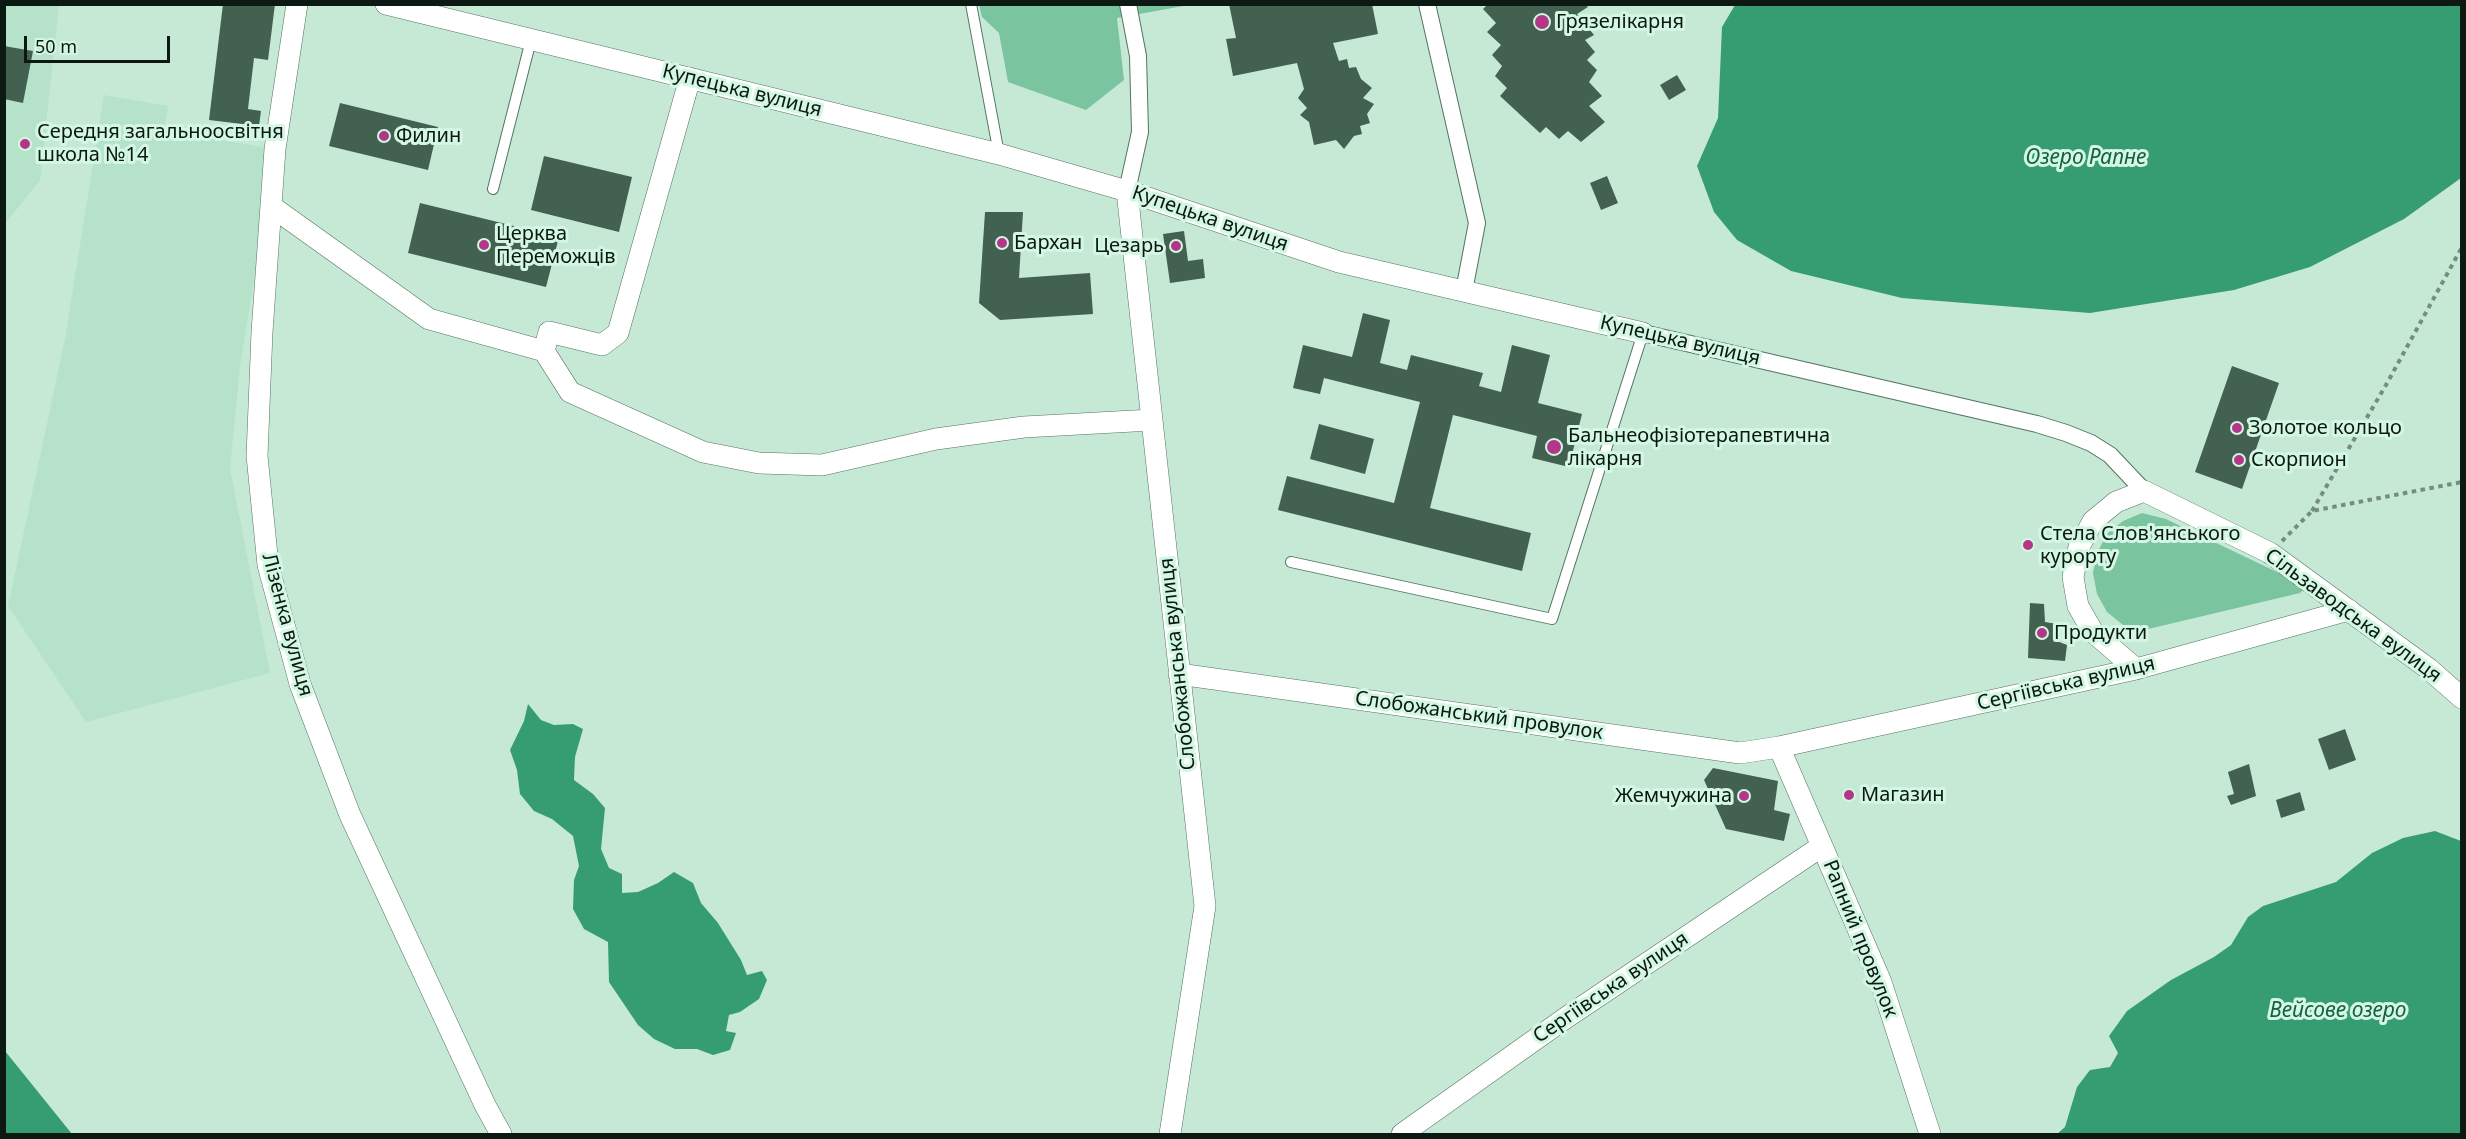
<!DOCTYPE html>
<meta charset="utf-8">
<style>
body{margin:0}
#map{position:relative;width:2466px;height:1139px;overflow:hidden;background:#c6e9d6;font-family:"Noto Sans",sans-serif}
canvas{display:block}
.frame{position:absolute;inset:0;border:6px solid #0c1912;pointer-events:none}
.scale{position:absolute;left:24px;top:36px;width:146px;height:27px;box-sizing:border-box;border:3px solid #0c1912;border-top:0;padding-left:8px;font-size:18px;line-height:21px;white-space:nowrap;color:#0c1912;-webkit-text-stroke:4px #d3f7e3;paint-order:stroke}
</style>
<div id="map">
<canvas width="2466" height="1139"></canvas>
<div class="frame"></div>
<div class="scale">50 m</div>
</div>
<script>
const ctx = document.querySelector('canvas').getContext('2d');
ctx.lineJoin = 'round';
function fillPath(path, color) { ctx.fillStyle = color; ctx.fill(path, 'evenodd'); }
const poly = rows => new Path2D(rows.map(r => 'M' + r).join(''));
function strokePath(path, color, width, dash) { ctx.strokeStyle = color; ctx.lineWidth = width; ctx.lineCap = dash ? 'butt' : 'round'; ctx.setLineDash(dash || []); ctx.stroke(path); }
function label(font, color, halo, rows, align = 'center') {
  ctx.font = font + ' "Noto Sans",sans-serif'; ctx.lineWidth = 6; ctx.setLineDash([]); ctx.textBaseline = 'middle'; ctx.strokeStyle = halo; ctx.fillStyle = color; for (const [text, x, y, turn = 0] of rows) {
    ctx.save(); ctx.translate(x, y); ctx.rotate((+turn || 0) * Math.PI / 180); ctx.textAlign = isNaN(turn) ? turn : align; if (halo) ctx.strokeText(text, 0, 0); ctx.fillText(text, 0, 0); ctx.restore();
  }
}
const built = poly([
 [5,5,59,5,40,180,5,224],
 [104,95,168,106,164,131,275,149,240,367,230,468,270,673,86,722,8,606,65,339]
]);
const green = poly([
 [979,5,1189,5,1117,18,1124,80,1086,110,1008,82,999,33,982,17],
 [2142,513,2166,519,2300,583,2302,591,2300,593,2144,630,2123,625,2107,612,2097,594,2093,573,2097,553,2107,534,2123,521]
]);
const water = poly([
 [1735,5,2461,5,2461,178,2404,219,2310,267,2234,290,2090,313,1902,298,1791,271,1737,240,1714,212,1697,166,1718,118,1722,27],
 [528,704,541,720,554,725,573,724,583,729,575,757,574,780,593,794,605,808,601,849,609,868,622,874,622,893,638,892,658,883,674,872,693,883,701,903,718,923,741,960,747,975,762,971,767,980,759,999,740,1012,729,1015,726,1031,736,1033,730,1050,713,1055,697,1049,675,1049,654,1039,638,1025,609,982,608,942,584,929,573,909,574,880,579,866,573,836,552,819,534,811,520,794,517,770,510,750,524,721],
 [2435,831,2461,841,2461,1134,2057,1134,2065,1127,2077,1087,2090,1070,2110,1067,2118,1053,2109,1036,2127,1011,2171,980,2214,957,2231,945,2248,917,2263,906,2336,882,2372,853,2403,838],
 [5,1051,72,1134,5,1134]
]);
const building = poly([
 [223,4,275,4,268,60,254,58,248,109,261,111,259,126,209,120],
 [1229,4,1372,4,1378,34,1333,43,1339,61,1347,59,1349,68,1356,67,1361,79,1372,88,1363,98,1374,104,1367,114,1370,123,1360,126,1362,134,1354,136,1344,149,1336,140,1314,145,1309,122,1300,115,1307,108,1298,98,1304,89,1297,63,1233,76,1226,39,1236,38],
 [1488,4,1585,4,1588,7,1577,14,1594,35,1585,40,1595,52,1587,60,1597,70,1589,82,1602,96,1589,106,1605,122,1581,142,1568,131,1559,139,1546,127,1540,133,1500,96,1507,88,1495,76,1502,66,1492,55,1501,45,1487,32,1496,23,1483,9],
 [4,46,33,51,23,103,4,99],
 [1677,75,1686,90,1669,100,1660,85],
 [340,103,438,127,428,170,329,146],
 [544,156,632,177,619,232,531,210],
 [1607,176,1618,203,1601,210,1590,183],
 [420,203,559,237,546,287,408,253],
 [985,212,1023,212,1019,278,1090,273,1093,314,1000,320,979,303],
 [1184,231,1188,261,1203,259,1205,278,1170,283,1163,234],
 [1363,313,1390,320,1380,363,1407,370,1411,355,1483,373,1479,386,1501,392,1512,345,1550,355,1538,403,1582,414,1569,467,1532,458,1537,436,1453,415,1430,508,1531,533,1522,571,1278,510,1287,476,1394,503,1420,402,1324,378,1320,394,1293,388,1303,345,1352,357],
 [2232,366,2279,383,2242,489,2195,472],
 [1319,424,1374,439,1365,474,1310,459],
 [2030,603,2044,604,2045,622,2057,624,2054,640,2067,645,2065,661,2028,658],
 [2345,729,2356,760,2329,770,2318,739],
 [2249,764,2256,796,2231,805,2227,796,2234,794,2228,772],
 [1713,768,1778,781,1774,810,1790,814,1784,841,1726,829,1704,780],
 [2300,792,2305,810,2281,818,2276,800]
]);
const path = poly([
 [2312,511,2386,385,2462,247],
 [2282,541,2312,511,2462,482]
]);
const service = poly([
 [971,4,999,154],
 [493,189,531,40],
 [1291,562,1552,619,1643,333]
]);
const pedestrian = poly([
 [1427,4,1477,223,1464,291],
 [1127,191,1140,132,1138,56,1128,4],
 [1643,333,2037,424,2066,433,2091,443,2110,455,2144,491]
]);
const minor = poly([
 [297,4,275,149,262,332,257,456,268,565,300,684,350,815,485,1105,501,1134],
 [386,4,999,154,1127,191,1339,262,1643,333],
 [1127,191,1205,906,1170,1134],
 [271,206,429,319,544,351,570,392,703,452,759,463,822,465,936,439,1024,427,1152,420],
 [544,351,549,332,602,345,618,333,690,78],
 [2136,669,2093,632,2078,606,2073,577,2079,547,2093,521,2116,502,2144,491,2270,553,2429,669,2462,698],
 [1179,674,1740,753,1779,747,2136,669,2349,610],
 [1779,747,1881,982,1930,1134],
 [1402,1134,1567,1017,1822,846]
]);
const markers = [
 [1542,22,8,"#b23789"],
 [384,136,6,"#b23789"],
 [25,144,6,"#b23789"],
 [1002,243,6,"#b23789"],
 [484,245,6,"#b23789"],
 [1176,246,6,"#b23789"],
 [2237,428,6,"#b23789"],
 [1554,447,8,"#b23789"],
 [2239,460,6,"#b23789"],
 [2028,545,6,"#b23789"],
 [2042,633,6,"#b23789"],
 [1849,795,6,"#b23789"],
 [1744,796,6,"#b23789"]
];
const poiNames = [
 ["Грязелікарня",1556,22],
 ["Середня загальноосвітня",37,132],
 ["школа №14",37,155],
 ["Филин",396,136],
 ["Церква",496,234],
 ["Переможців",496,257],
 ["Бархан",1014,243],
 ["Цезарь",1164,246,"right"],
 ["Золотое кольцо",2249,428],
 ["Бальнеофізіотерапевтична",1568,436],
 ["лікарня",1568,459],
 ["Скорпион",2251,460],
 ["Стела Слов'янського",2040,534],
 ["курорту",2040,557],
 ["Продукти",2054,633],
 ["Магазин",1861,795],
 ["Жемчужина",1732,796,"right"]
];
const streetNames = [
 ["Купецька вулиця",742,91,14],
 ["Купецька вулиця",1210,219,19],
 ["Купецька вулиця",1680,341,13],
 ["Сільзаводська вулиця",2353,616,36],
 ["Лізенка вулиця",287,625,75],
 ["Слобожанська вулиця",1178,664,-96],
 ["Сергіївська вулиця",2066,684,-13],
 ["Слобожанський провулок",1479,716,8],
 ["Рапний провулок",1860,939,68],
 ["Сергіївська вулиця",1611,988,-34]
];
const waterNames = [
 ["Озеро Рапне",2086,158],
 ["Вейсове озеро",2338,1011]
];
fillPath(built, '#b6e2ca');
fillPath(green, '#7bc4a0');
fillPath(water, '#369d72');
fillPath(building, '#426151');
strokePath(service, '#537363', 12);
strokePath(pedestrian, '#537363', 18);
strokePath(minor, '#537363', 22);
strokePath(path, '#748d7f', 4, [4.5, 4.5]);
strokePath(service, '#fff', 10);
strokePath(pedestrian, '#fff', 16);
strokePath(minor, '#fff', 21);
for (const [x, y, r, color] of markers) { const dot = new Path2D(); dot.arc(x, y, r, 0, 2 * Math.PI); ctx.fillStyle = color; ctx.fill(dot); strokePath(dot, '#d3f7e3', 2); }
label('20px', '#0c1912', '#d3f7e3', poiNames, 'left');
label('20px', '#0c1912', '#d3f7e3', streetNames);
label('italic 21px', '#146042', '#d3f7e3', waterNames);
</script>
